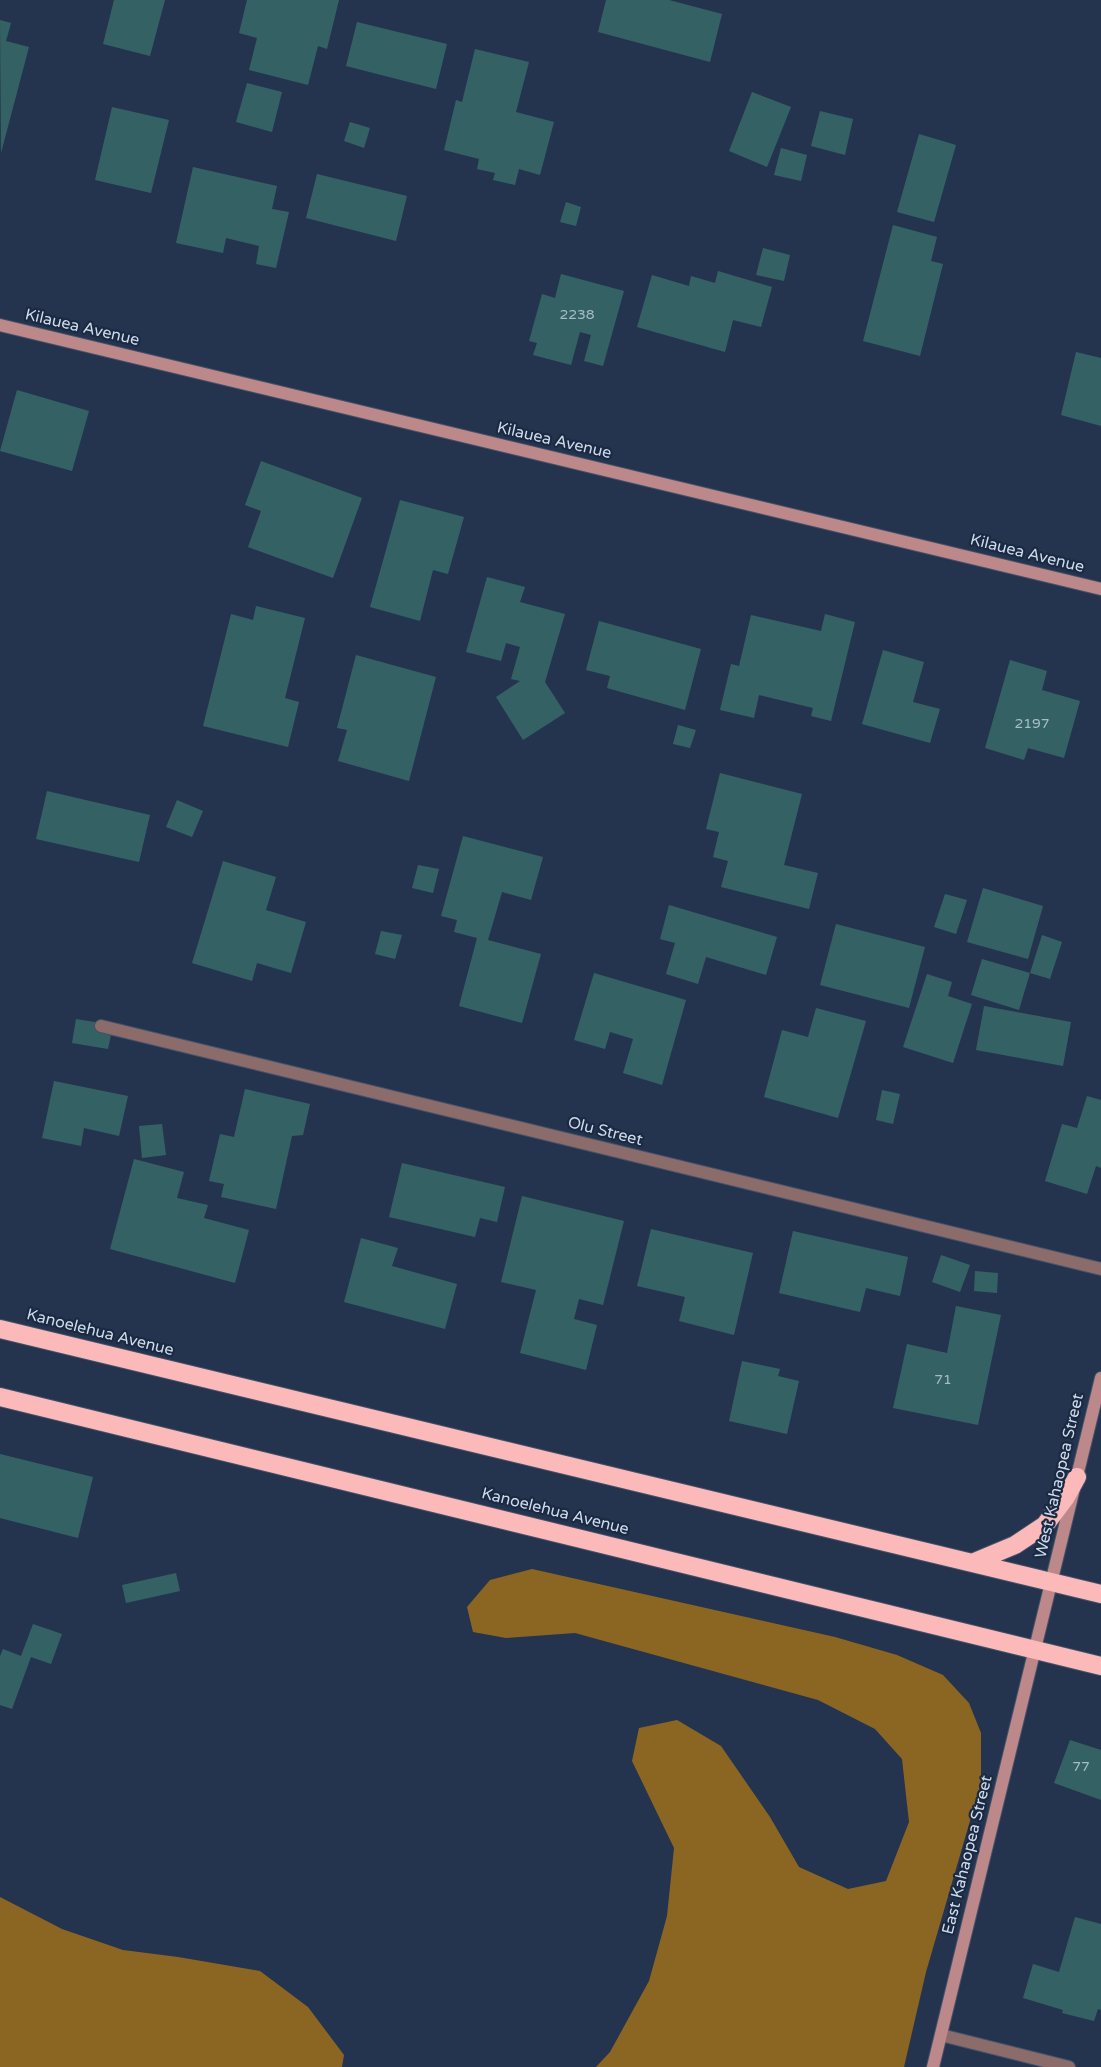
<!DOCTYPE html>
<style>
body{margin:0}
canvas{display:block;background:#24344e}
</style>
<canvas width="1101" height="2067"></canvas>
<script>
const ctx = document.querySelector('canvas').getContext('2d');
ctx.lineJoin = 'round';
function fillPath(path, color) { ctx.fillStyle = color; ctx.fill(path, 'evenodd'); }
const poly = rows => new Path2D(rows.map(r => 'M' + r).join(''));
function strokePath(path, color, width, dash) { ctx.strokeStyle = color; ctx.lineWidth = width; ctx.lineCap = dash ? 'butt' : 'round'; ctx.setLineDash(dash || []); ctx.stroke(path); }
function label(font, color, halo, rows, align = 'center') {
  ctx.font = font + ' "Varela Round",sans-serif'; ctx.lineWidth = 4.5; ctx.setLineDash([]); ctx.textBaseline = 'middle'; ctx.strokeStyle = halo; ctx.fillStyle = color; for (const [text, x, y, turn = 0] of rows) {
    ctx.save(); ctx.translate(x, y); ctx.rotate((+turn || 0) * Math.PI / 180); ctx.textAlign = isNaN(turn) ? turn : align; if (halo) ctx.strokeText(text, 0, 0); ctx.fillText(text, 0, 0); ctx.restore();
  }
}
const forest = poly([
 [532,1569,835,1637,897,1655,943,1675,969,1703,981,1733,981,1783,926,1972,904,2067,596,2067,610,2052,649,1981,667,1916,674,1848,632,1761,639,1728,677,1720,721,1746,770,1817,799,1867,848,1889,886,1881,909,1822,902,1759,875,1729,818,1700,575,1633,506,1638,473,1632,467,1607,490,1580],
 [0,1897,62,1929,123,1950,178,1957,260,1971,308,2007,344,2055,342,2067,0,2067]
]);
const building = poly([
 [114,0,165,0,150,56,103,44],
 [247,0,339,0,327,49,318,46,308,85,249,70,257,38,239,33],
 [606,0,669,0,722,14,710,62,598,32],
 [0,20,11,23,6,41,29,47,1,153],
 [357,22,447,44,436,89,346,66],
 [475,49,529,62,516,112,554,122,540,175,519,169,515,185,493,180,495,173,477,169,479,159,444,150,456,100,462,102],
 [247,83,282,92,272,132,236,122],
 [752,92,791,107,767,167,729,151],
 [112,107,169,120,151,193,95,180],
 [820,111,853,119,845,155,811,146],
 [350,122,370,128,364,148,344,141],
 [919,134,956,145,934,222,897,212],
 [781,148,807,155,801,181,774,175],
 [193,167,277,186,272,209,289,212,276,268,256,264,259,246,226,238,223,253,176,243],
 [317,174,407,196,396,241,306,218],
 [566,202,581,207,576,226,560,222],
 [893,225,937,237,931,261,943,264,920,356,863,341],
 [763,248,790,255,784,281,756,275],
 [718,271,772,287,761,327,733,320,725,352,637,327,652,275,689,286,691,276,715,283],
 [561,274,624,291,603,366,584,361,591,335,580,332,571,365,533,355,537,343,529,341,542,294,555,298],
 [1076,352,1101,358,1101,426,1061,415],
 [17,390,89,411,72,471,0,451],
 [261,461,362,498,333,578,248,547,261,511,245,505],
 [400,500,464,517,448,574,433,570,420,621,370,607],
 [487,577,525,587,520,602,565,614,545,682,565,713,523,740,496,697,520,681,511,679,520,647,506,643,501,661,466,652],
 [256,606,305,618,285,698,299,702,288,747,203,726,231,614,253,620],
 [825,614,855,622,831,721,811,716,813,708,759,695,754,718,720,710,731,664,739,666,751,615,821,631],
 [599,621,701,649,685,710,607,688,610,676,586,670],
 [883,650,924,662,913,702,940,709,930,743,862,724],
 [356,655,436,677,409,781,338,761,347,730,337,728],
 [1010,660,1047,671,1042,690,1080,701,1064,758,1028,748,1024,760,985,748],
 [678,725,696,730,690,748,673,744],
 [720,773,802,794,784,865,818,873,809,909,721,887,728,861,713,857,719,832,706,829],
 [47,791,150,815,139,862,36,839],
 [177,800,203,811,192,837,166,827],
 [463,836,543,857,531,900,502,892,488,940,541,954,522,1023,459,1006,477,938,454,932,457,920,441,916],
 [223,861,276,877,266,910,306,922,291,973,257,963,252,981,192,963],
 [418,865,439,869,433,893,412,888],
 [983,888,1043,906,1028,959,967,942],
 [945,894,967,900,956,934,934,927],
 [669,905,777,937,766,975,706,957,698,984,666,974,675,943,660,939],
 [836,924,925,947,909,1008,820,985],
 [381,931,402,935,395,959,375,954],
 [1042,935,1062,942,1050,979,1030,973,1019,1010,971,995,982,959,1030,973],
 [594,973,686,1000,662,1085,623,1073,633,1039,610,1032,605,1049,574,1040],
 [927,974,952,982,948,996,972,1004,953,1063,903,1047],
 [984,1006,1071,1022,1063,1066,976,1050],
 [816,1008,866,1021,838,1118,764,1097,782,1030,808,1037],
 [76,1019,113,1025,108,1049,72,1043],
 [54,1081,128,1096,119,1136,84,1128,81,1146,42,1138],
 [245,1089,310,1104,303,1135,292,1136,276,1209,221,1197,224,1184,209,1181,220,1134,234,1137],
 [882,1090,900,1094,893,1124,876,1120],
 [1087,1096,1101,1100,1101,1168,1096,1166,1087,1194,1045,1181,1062,1124,1077,1128],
 [162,1124,166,1155,142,1158,139,1126],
 [134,1159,184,1172,177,1198,208,1205,204,1218,249,1230,235,1283,110,1249],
 [402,1163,505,1187,497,1222,480,1218,475,1237,389,1217],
 [522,1196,624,1221,603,1305,579,1299,574,1319,597,1325,586,1370,520,1353,536,1290,501,1282],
 [651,1229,753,1253,734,1335,679,1321,685,1297,637,1286],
 [793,1231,908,1257,900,1296,866,1288,860,1312,779,1293],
 [361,1238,398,1248,392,1266,457,1284,445,1329,344,1302],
 [941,1255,970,1265,960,1292,932,1282],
 [975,1271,998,1273,997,1293,974,1291],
 [956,1306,1001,1315,978,1425,893,1408,907,1344,947,1353],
 [742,1361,780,1369,778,1376,799,1381,787,1434,729,1421],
 [0,1454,93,1477,78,1538,0,1518],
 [176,1573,180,1591,126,1603,122,1585],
 [33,1624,62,1634,51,1664,31,1657,12,1709,0,1705,0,1656,3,1649,21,1656],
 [1070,1740,1101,1750,1101,1800,1054,1783],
 [1075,1917,1101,1924,1101,2010,1098,2009,1094,2021,1062,2013,1063,2010,1023,1998,1033,1964,1059,1972]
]);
const street = poly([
 [101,1026,1101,1269],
 [941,2035,1069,2067]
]);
const secondary = poly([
 [0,325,1101,589],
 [933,2067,1101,1378]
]);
const highway = poly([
 [0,1329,1101,1594],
 [0,1397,1101,1666],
 [972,1563,1015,1545,1045,1525,1066,1497,1077,1477]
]);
const numberNames = [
 ["2238",577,315],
 ["2197",1032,724],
 ["71",943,1380],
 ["77",1081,1767]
];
const streetNames = [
 ["Kilauea Avenue",82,328,13],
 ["Kilauea Avenue",554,441,13],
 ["Kilauea Avenue",1027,554,14],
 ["Olu Street",605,1132,14],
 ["Kanoelehua Avenue",100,1333,14],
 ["West Kahaopea Street",1060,1476,-77],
 ["Kanoelehua Avenue",555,1512,14],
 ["East Kahaopea Street",968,1855,-76]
];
fillPath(forest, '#8b6622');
fillPath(building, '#346264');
strokePath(street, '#43526a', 14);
strokePath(secondary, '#43526a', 14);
strokePath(highway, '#43526a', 20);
strokePath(street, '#8c6b6b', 12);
strokePath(secondary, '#bd8889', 12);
strokePath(highway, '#fbb9ba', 18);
label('14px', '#a8bcc8', null, numberNames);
label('16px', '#cfdaea', '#1a2a43', streetNames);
</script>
